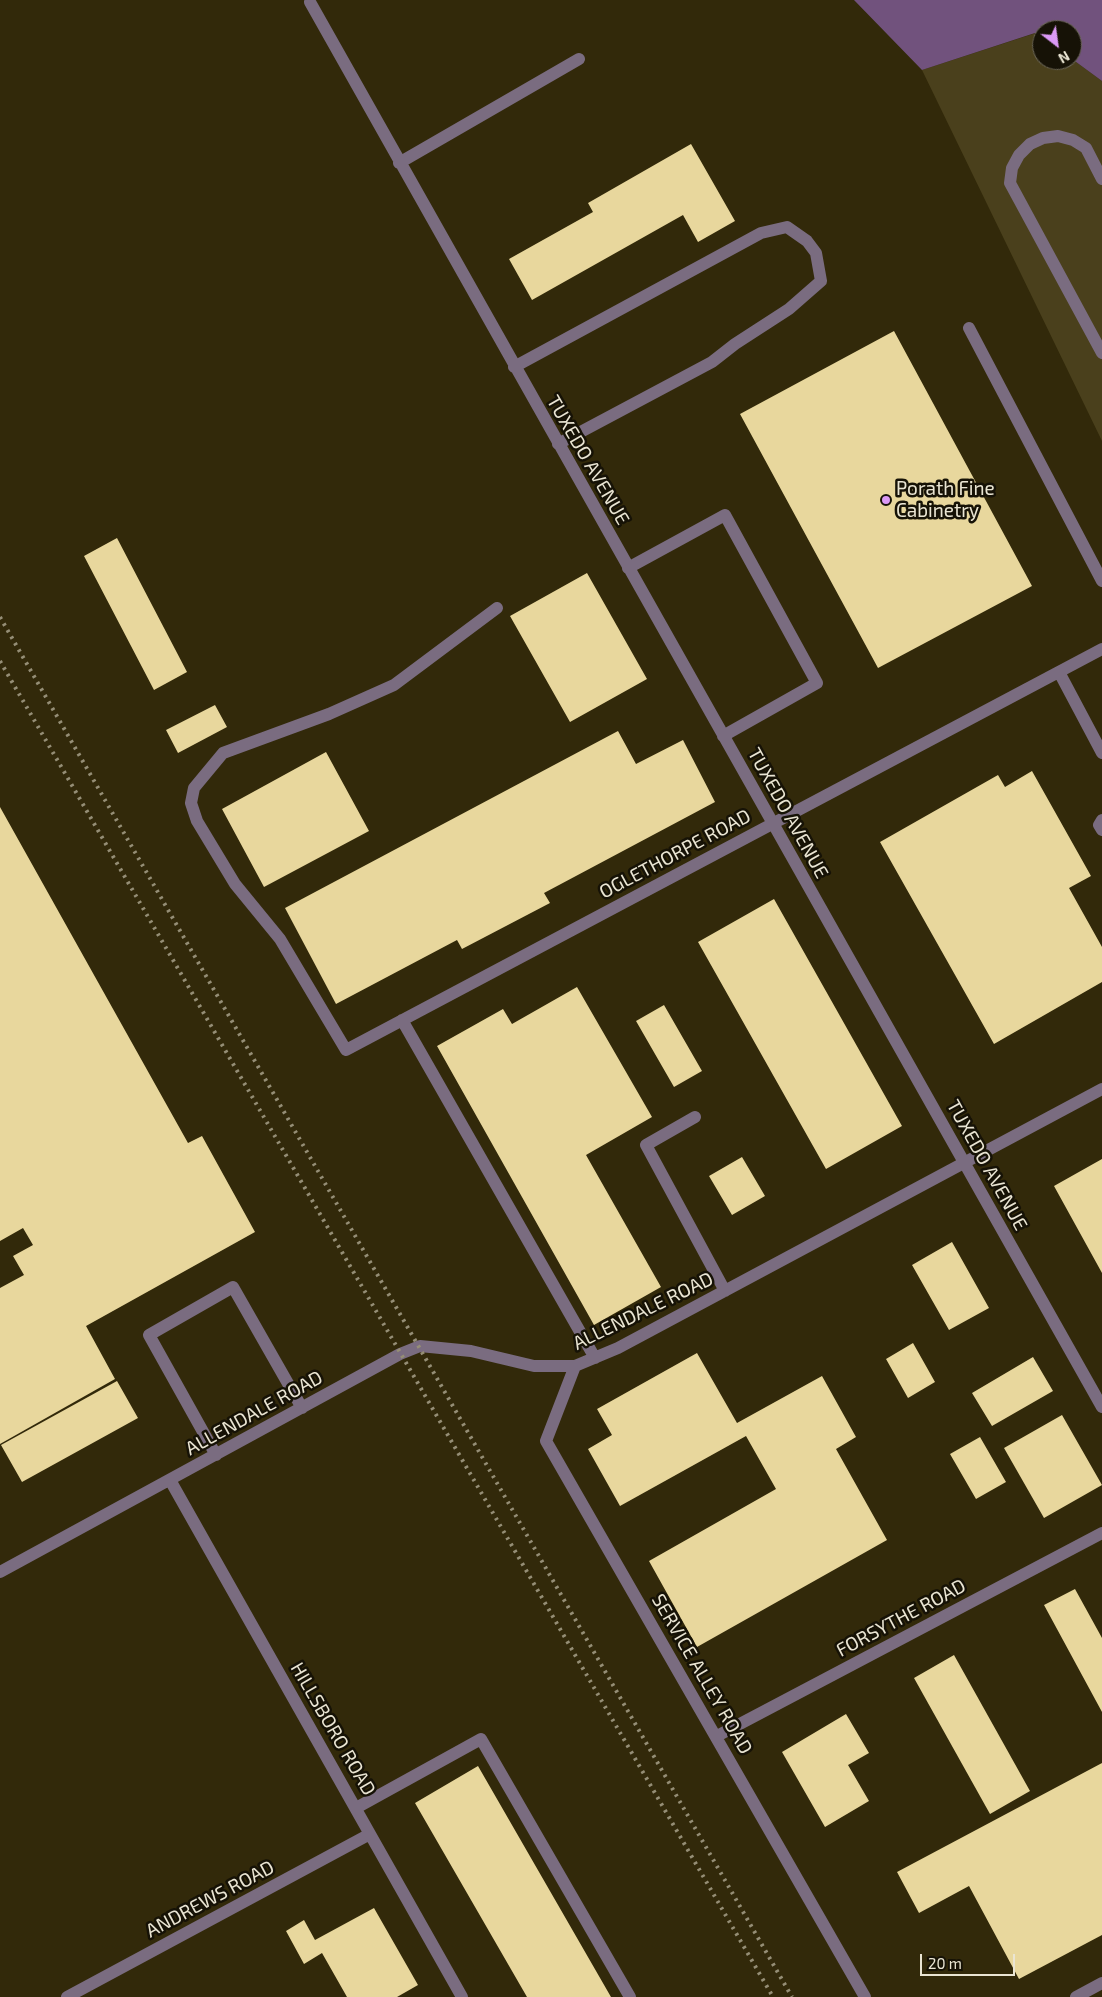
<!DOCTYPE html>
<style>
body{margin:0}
#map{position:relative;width:1102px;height:1997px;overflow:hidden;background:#32290a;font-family:"Exo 2",sans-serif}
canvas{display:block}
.north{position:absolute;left:1032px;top:20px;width:50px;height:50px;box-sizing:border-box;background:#161206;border:1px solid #6b6658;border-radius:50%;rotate:150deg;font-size:14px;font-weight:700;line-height:20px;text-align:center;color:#eae5d3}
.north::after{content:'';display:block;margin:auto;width:18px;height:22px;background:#db99f5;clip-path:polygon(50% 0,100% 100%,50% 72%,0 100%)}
.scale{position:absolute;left:920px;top:1954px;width:95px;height:22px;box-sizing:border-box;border:2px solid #eae5d3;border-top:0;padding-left:6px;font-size:15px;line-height:18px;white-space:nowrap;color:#eae5d3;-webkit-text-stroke:4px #161206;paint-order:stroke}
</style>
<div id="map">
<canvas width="1102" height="1997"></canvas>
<div class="north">N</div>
<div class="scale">20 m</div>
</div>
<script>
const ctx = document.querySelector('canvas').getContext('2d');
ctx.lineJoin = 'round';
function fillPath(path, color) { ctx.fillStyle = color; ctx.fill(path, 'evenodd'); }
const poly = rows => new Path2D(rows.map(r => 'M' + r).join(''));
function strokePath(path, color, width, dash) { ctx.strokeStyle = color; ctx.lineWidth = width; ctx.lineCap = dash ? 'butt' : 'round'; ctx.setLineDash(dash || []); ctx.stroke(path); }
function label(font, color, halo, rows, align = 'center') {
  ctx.font = font + ' "Exo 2",sans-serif'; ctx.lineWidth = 5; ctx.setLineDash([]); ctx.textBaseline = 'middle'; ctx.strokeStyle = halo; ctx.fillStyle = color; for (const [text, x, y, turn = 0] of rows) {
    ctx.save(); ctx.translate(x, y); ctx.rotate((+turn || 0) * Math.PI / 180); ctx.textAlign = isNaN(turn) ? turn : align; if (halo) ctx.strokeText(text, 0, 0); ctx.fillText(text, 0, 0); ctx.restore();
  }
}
const green = poly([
 [1036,33,1042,38,1042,60,1072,59,1102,81,1102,441,922,70]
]);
const water = poly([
 [854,0,1102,0,1102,81,1072,59,1072,30,1042,30,1042,38,1035,33,922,70]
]);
const building = poly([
 [691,144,735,221,698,242,683,215,532,300,509,259,593,212,588,203],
 [894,331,1032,586,878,668,740,414],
 [117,538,187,672,154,690,84,556],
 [587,573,647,679,570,722,510,616],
 [215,705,227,727,178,753,166,730],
 [618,731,636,764,683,740,715,802,544,893,550,903,462,949,457,940,336,1004,285,908],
 [326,752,369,831,264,887,222,809],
 [1032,771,1091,876,1069,888,1102,947,1102,982,994,1044,880,842,998,775,1005,787],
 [0,807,188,1143,202,1136,255,1232,86,1326,115,1379,0,1444,0,1288,24,1275,13,1256,33,1245,23,1228,0,1241],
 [774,899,902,1126,826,1169,698,942],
 [577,987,652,1117,586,1155,661,1287,594,1325,437,1046,503,1009,512,1024],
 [664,1005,702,1071,674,1087,636,1021],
 [742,1157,765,1196,732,1215,709,1176],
 [1102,1159,1102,1273,1054,1186],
 [952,1242,989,1308,949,1330,912,1265],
 [913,1343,935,1382,908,1398,886,1359],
 [697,1353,737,1423,822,1376,856,1437,836,1449,887,1540,697,1647,649,1561,776,1489,746,1436,620,1506,588,1449,612,1435,597,1409],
 [1033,1357,1053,1391,992,1426,972,1393],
 [117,1381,138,1418,22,1482,1,1445],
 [1062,1415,1102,1485,1044,1518,1004,1448],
 [980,1437,1006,1482,976,1499,950,1454],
 [1075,1589,1102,1638,1102,1712,1044,1605],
 [954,1655,1030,1791,990,1814,914,1678],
 [846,1714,869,1753,848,1765,869,1801,825,1827,782,1752],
 [1102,1763,1102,1935,1019,1979,969,1886,919,1913,897,1872],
 [478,1766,611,1997,527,1997,415,1803],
 [374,1908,418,1985,397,1997,347,1997,322,1953,304,1964,286,1931,304,1920,315,1940]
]);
const minor = poly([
 [310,2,1102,1407],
 [399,163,579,59],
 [1102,179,1086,148,1073,140,1058,136,1043,138,1030,144,1019,155,1012,168,1010,183,1102,353],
 [969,328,1102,581],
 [514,367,761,233,787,227,807,241,816,253,821,281,789,309,735,344,712,362,558,444],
 [628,568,725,515,817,683,723,736],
 [497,608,394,685,329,714,223,753,194,788,191,803,197,821,235,884,280,939,346,1050,1102,649],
 [1059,672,1102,753],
 [1102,820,1099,825,1102,830],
 [402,1020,595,1358],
 [695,1117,646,1145,725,1291],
 [575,1366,546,1441,865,1997],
 [216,1455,149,1335,233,1287,302,1408],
 [170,1480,462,1997],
 [0,1572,400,1354,420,1346,471,1351,534,1366,575,1366,618,1348,1102,1089],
 [717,1736,1102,1533],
 [356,1808,481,1739,630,1997],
 [67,1997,370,1834],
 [1076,1997,1102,1983]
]);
const rail = poly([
 [0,617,792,1997],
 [0,661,773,1997]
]);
const markers = [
 [886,500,5,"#db99f5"]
];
const streetNames = [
 ["TUXEDO AVENUE",588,460,60],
 ["TUXEDO AVENUE",788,813,61],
 ["OGLETHORPE ROAD",675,854,-28],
 ["TUXEDO AVENUE",987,1165,61],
 ["ALLENDALE ROAD",643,1311,-26],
 ["ALLENDALE ROAD",254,1413,-29],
 ["FORSYTHE ROAD",901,1618,-28],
 ["SERVICE ALLEY ROAD",702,1674,60],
 ["HILLSBORO ROAD",333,1729,60],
 ["ANDREWS ROAD",210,1899,-28]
];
const poiNames = [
 ["Porath Fine",896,489],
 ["Cabinetry",896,511]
];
fillPath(green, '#4a401c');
fillPath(water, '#71527d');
fillPath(building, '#e8d79d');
strokePath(minor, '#7a6c80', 12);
strokePath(rail, '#958e76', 4, [2.5, 5]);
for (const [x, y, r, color] of markers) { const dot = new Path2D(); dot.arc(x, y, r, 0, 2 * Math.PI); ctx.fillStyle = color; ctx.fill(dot); strokePath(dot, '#161206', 2); }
label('19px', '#eae5d3', '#161206', streetNames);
label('19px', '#eae5d3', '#161206', poiNames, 'left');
</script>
